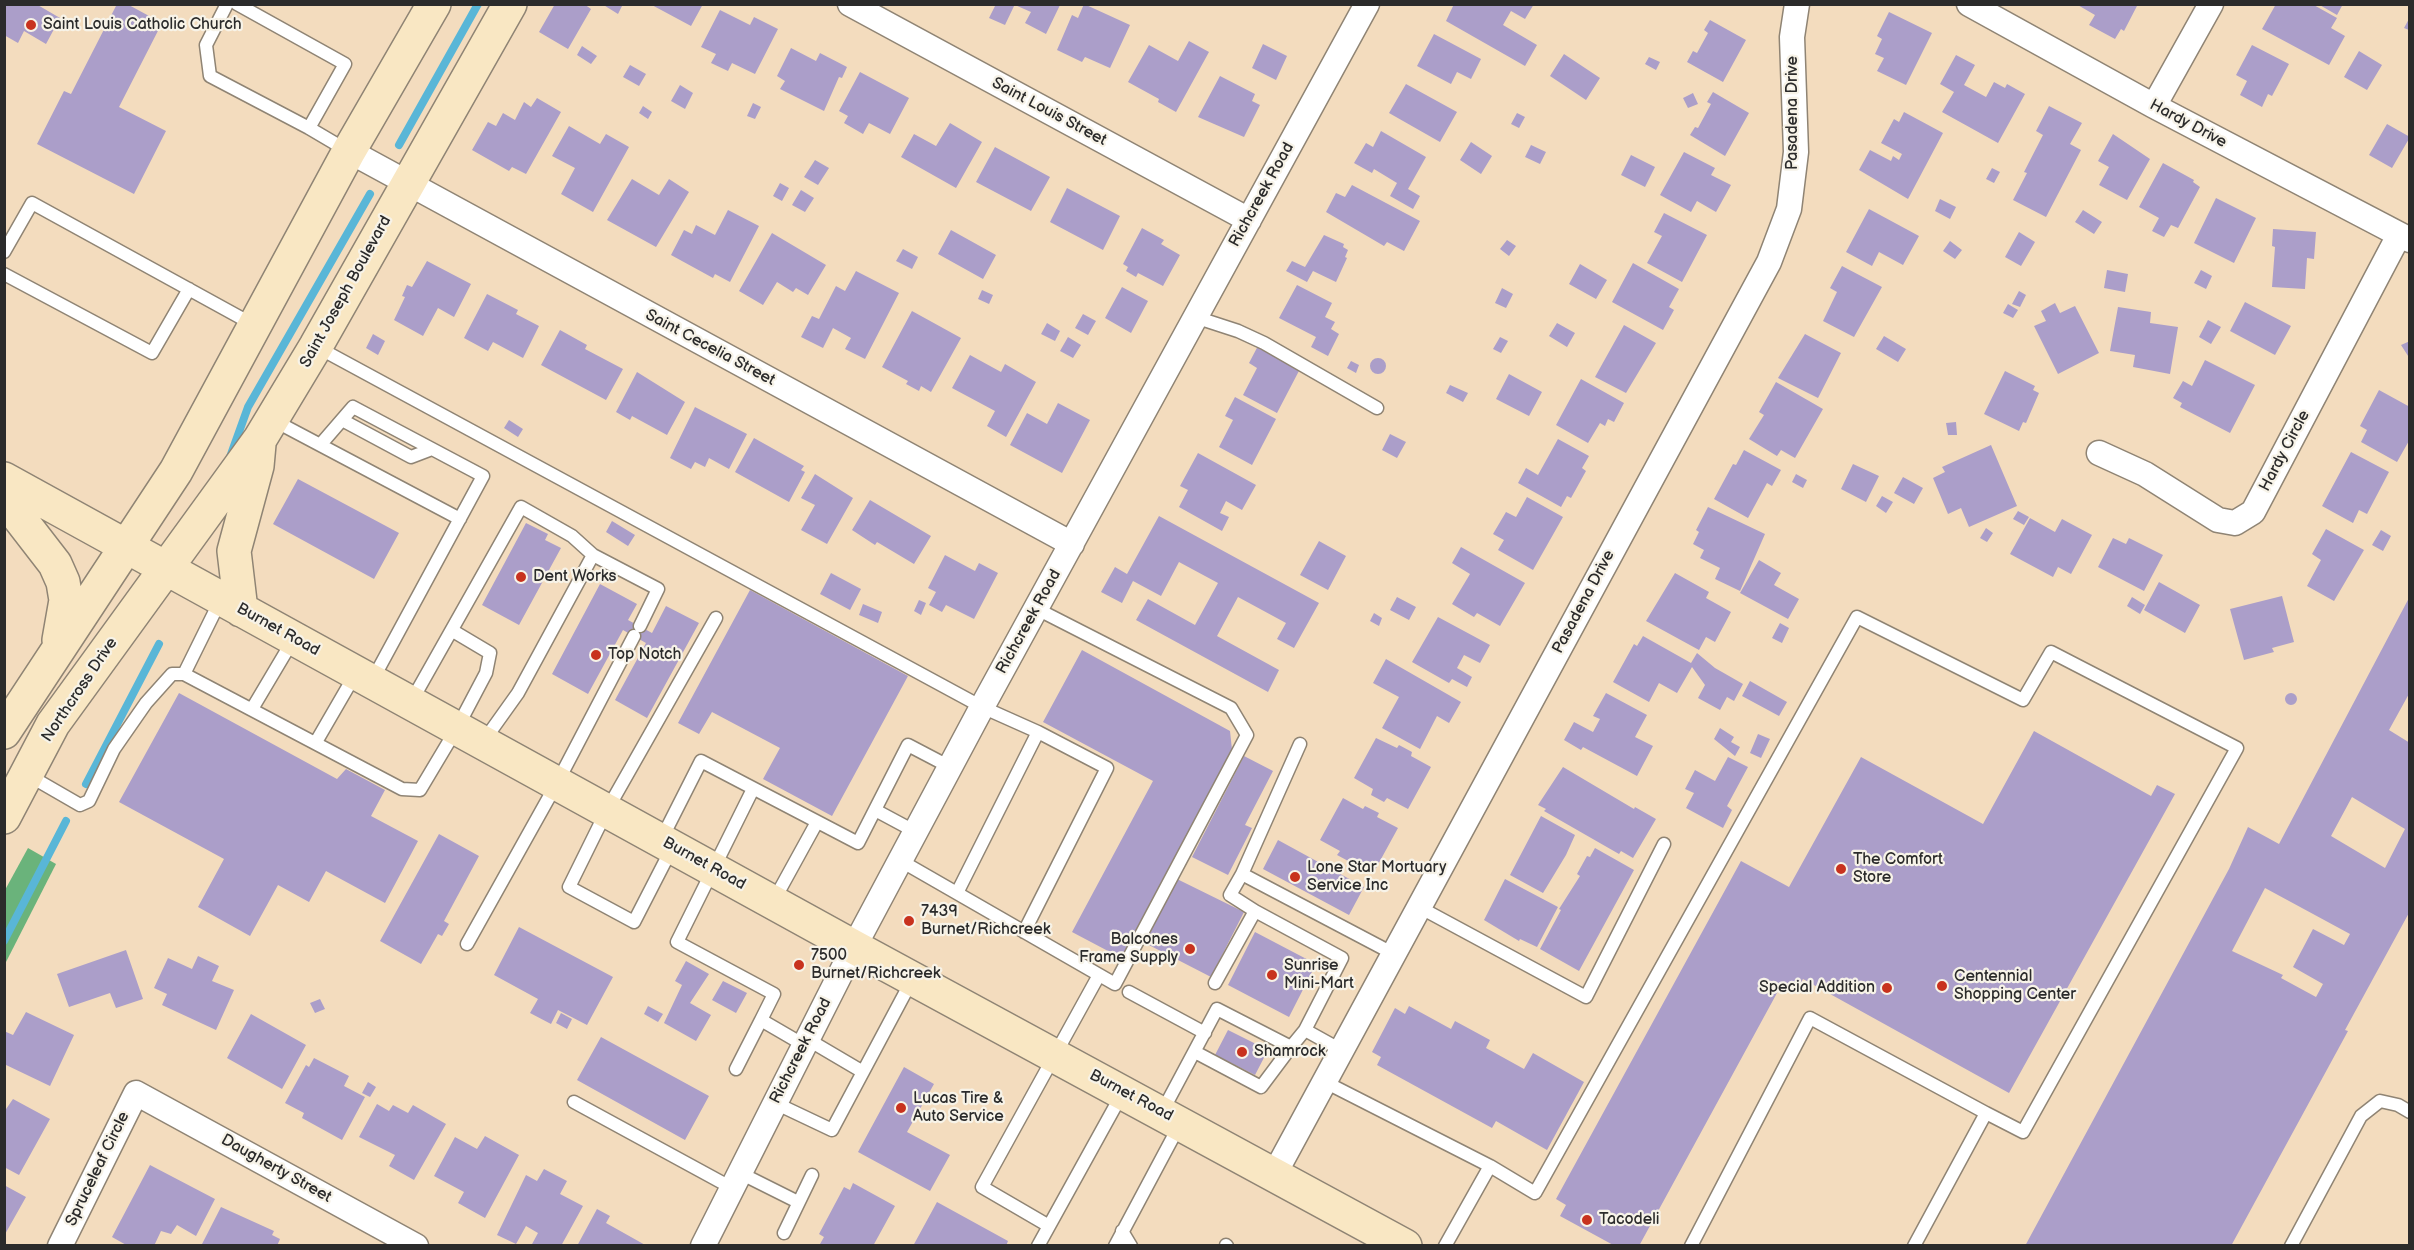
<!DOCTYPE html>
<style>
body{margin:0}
#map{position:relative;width:2414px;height:1250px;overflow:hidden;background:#f3dcbe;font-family:"Balsamiq Sans",sans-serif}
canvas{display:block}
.frame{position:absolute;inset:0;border:6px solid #2b2b2b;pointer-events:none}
</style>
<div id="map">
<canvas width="2414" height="1250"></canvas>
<div class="frame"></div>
</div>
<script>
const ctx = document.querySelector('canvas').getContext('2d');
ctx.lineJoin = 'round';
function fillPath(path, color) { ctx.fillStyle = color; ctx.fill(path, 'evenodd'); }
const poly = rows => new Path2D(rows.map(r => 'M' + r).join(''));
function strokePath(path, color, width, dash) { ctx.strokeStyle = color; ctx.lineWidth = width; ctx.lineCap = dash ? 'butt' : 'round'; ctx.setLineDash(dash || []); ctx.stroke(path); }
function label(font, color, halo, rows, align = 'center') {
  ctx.font = font + ' "Balsamiq Sans",sans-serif'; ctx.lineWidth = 4.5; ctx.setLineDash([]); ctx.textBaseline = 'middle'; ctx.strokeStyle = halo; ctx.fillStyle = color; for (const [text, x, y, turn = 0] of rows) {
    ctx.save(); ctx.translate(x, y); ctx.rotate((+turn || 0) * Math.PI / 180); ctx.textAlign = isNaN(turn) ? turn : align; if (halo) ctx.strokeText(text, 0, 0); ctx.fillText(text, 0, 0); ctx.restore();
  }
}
const forest = poly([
 [28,848,56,864,5,964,5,890]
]);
const stream = poly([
 [399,145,478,4],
 [230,457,248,407,370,194],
 [86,784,159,644],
 [4,941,66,821]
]);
const building = poly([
 [4,4,36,4,60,18,46,44,24,31,18,43,4,35],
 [117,4,127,4,162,23,119,107,166,131,134,194,37,144,64,91,71,94],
 [555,4,584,4,591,9,568,49,539,32],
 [602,4,623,4,618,14],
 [650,4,703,4,691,26],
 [996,4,1015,4,1005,25,989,18],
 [1084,4,1130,25,1110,68,1085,57,1082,62,1057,50,1072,15,1078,18],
 [1454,4,1534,4,1525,19,1511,11,1503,25,1537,45,1525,66,1446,21],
 [2076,4,2138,4,2124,31,2121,29,2115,39,2089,25,2095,15],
 [2276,4,2312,4,2337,18,2331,28,2345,36,2329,65,2262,29],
 [2318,4,2343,4,2337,15],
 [1015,5,1060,5,1046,34,1025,23,1031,12],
 [720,10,750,25,754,17,778,29,755,74,732,63,728,71,711,63,716,54,701,47],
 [1889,12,1932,33,1906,85,1877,71,1884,58,1875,54,1882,39,1877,36],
 [2410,17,2410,28,2409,30,2404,28],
 [1710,20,1746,40,1723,82,1687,62,1693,51,1697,53,1708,33,1704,30],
 [1434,34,1481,59,1471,79,1457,72,1451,84,1417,66],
 [1189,41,1209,52,1176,112,1158,102,1159,99,1128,82,1149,45,1178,61],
 [1263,44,1287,56,1276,80,1252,68],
 [2252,45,2289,64,2272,96,2268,94,2262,107,2240,95,2247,81,2236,75],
 [582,46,597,56,591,64,577,55],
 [791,48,816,61,820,53,847,67,842,78,839,77,824,111,780,89,785,81,777,76],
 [2359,51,2382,65,2367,90,2344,77],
 [1564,54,1600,78,1586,100,1550,76],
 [1956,55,1975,65,1964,85,1986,97,1994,82,2005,88,2007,84,2025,94,1998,143,1942,112,1954,92,1940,84],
 [1649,57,1660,62,1656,70,1645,64],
 [630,65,646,74,639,86,623,77],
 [860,72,909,98,890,134,869,123,863,134,844,123,848,116,839,111],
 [1220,76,1255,94,1252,101,1260,105,1244,137,1198,117],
 [1406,84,1457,112,1440,142,1389,113],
 [680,85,693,93,685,109,671,101],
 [1713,92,1749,113,1725,156,1690,135,1695,127,1698,128,1711,104,1707,102],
 [1693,93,1698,104,1688,108,1683,98],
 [537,98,561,112,526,174,512,167,509,171,472,150,488,122,496,126,503,113,515,120,524,102,531,107],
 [753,103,761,107,755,119,747,116],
 [643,106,652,112,648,119,639,113],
 [2049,106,2082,123,2070,144,2081,150,2046,217,2013,200,2027,173,2024,172,2043,135,2036,131],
 [1904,112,1943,133,1908,199,1859,170,1870,150,1891,161,1893,156,1899,160,1902,154,1881,143,1894,119,1899,122],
 [1517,113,1525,117,1519,128,1511,124],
 [950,123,982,142,956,188,901,157,914,134,936,146],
 [2387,124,2410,137,2392,168,2369,155],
 [569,126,600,144,606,134,629,147,593,212,561,194,575,168,552,156],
 [1381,131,1426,157,1408,189,1420,196,1413,209,1390,196,1397,183,1374,169,1372,173,1354,163,1366,143,1373,147],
 [2113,134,2150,159,2127,200,2099,185,2109,167,2098,161],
 [1471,142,1492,156,1481,174,1460,160],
 [1531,145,1546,152,1540,164,1525,157],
 [995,147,1050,177,1031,211,976,182],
 [1684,152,1715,168,1711,175,1731,185,1716,212,1697,201,1691,212,1660,195],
 [1631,155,1655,167,1645,187,1621,175],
 [815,160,829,168,818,185,804,177],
 [2163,163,2194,180,2193,182,2200,187,2178,228,2171,225,2164,237,2152,231,2159,218,2139,207],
 [1992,168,2000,172,1994,183,1986,179],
 [632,179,659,195,669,179,689,192,656,247,607,220],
 [780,183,789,188,782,201,773,196],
 [1352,185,1420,221,1404,251,1387,242,1384,246,1326,212,1336,193,1345,197],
 [1067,188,1120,216,1103,250,1050,222],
 [801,190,814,198,805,212,792,205],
 [2216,198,2256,218,2234,263,2194,243],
 [1940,199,1956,207,1950,219,1935,211],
 [1869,209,1919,236,1903,265,1879,252,1872,266,1846,252],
 [728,210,759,226,730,282,715,274,713,278,671,255,684,230,692,234,696,225,715,235],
 [2083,210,2102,222,2094,234,2075,222],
 [1664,213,1707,235,1682,282,1647,263,1662,236,1654,232],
 [1142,228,1164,240,1161,244,1180,255,1163,286,1138,273,1136,277,1126,271,1128,267,1123,264],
 [2273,229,2316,232,2314,259,2307,258,2305,289,2272,287,2275,247,2272,246],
 [951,230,996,255,983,279,938,254],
 [2019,232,2035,242,2021,266,2005,257],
 [772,233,826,265,808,295,796,288,793,292,777,282,763,305,739,291],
 [1324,235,1344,244,1343,247,1348,250,1345,257,1347,258,1336,282,1313,271,1307,282,1286,271,1292,261,1305,267],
 [1507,240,1516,246,1509,256,1500,249],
 [1950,241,1962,250,1955,259,1943,251],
 [903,249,918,257,912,269,896,261],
 [427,261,471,284,454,317,438,308,423,336,394,320,405,297,402,296,407,285,412,287],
 [1633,263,1679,289,1669,307,1674,310,1663,330,1612,302],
 [1580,264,1607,280,1596,299,1569,284],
 [1842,266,1882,287,1854,337,1823,321,1837,292,1830,288],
 [2107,270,2128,274,2125,292,2104,288],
 [2201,270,2212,276,2206,289,2194,283],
 [856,271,899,293,865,359,845,349,851,338,833,328,823,348,801,337,812,316,819,319,836,286,845,291],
 [1297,285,1332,303,1325,317,1335,322,1331,329,1339,334,1328,356,1311,347,1316,337,1279,318],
 [1122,287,1148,301,1131,333,1105,318],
 [1502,288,1513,294,1506,308,1495,303],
 [982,290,993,295,989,304,978,299],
 [2019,291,2026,295,2020,307,2012,304],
 [487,294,518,310,516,314,539,326,523,358,493,342,488,351,464,338],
 [2245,302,2291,326,2275,355,2230,331],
 [2055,303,2060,313,2075,306,2099,353,2058,374,2034,326,2046,321,2041,311],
 [2008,304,2018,310,2013,318,2003,313],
 [2118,307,2151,312,2150,323,2178,327,2170,374,2133,367,2135,355,2110,351],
 [912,311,961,338,931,392,921,386,919,391,906,384,908,381,882,367],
 [1083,314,1096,321,1088,335,1075,328],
 [2208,320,2221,327,2211,344,2199,337],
 [1047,323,1060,331,1055,341,1041,334],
 [1557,323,1575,333,1567,347,1549,336],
 [1624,325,1656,343,1626,393,1595,377],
 [560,330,587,345,585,349,623,369,606,400,541,365],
 [373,334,385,341,378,355,366,348],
 [1805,334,1841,353,1818,398,1778,378],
 [1884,336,1906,349,1898,362,1876,349],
 [1068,337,1081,345,1073,358,1060,351],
 [1500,337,1508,341,1501,353,1493,349],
 [2410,341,2410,359,2401,345],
 [1259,344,1301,367,1277,413,1243,395,1257,368,1249,363],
 [970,355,1001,372,1005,364,1036,382,1006,437,987,426,995,411,952,388],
 '1370 366a8 8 0 1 1 16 0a8 8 0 1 1-16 0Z',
 [2205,360,2255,385,2230,433,2180,407,2182,403,2173,398,2183,381,2192,386],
 [1351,361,1359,365,1356,373,1347,368],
 [2005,371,2035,386,2033,390,2039,393,2026,423,2023,422,2019,431,1984,414],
 [637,372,685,402,667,435,632,416,630,420,616,412],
 [1509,374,1542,392,1529,416,1496,399],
 [1581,379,1624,403,1614,422,1608,419,1605,426,1600,423,1588,443,1556,425],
 [1776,382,1823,409,1795,458,1781,450,1777,456,1749,439,1764,415,1759,412],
 [1450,385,1468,393,1463,402,1446,393],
 [2379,390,2410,407,2410,439,2397,462,2361,442,2367,430,2360,426],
 [1235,397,1276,419,1252,465,1219,447,1233,420,1225,416],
 [1058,403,1090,420,1062,473,1010,445,1027,413,1047,424],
 [695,407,747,434,729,469,709,458,705,467,695,462,691,469,670,458],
 [509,420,523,429,518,437,504,428],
 [1956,422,1957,435,1948,435,1946,423],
 [1390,434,1406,442,1397,458,1382,450],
 [754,438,804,466,801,470,805,472,789,502,735,472],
 [1558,439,1589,456,1582,468,1586,471,1571,498,1567,496,1561,507,1518,483,1526,468,1538,475],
 [1991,445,2017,506,1969,527,1961,508,1948,514,1933,478,1945,472,1942,467],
 [1744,450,1781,470,1772,486,1767,483,1748,518,1714,499,1733,464,1736,465],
 [2351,452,2389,472,2367,514,2359,510,2353,523,2322,506],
 [1198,453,1256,485,1242,510,1226,501,1220,513,1229,517,1222,531,1179,507,1188,490,1180,486],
 [1853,464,1879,476,1866,502,1841,489],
 [815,474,853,498,827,544,801,530,815,505,801,498],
 [1796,474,1807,480,1803,488,1792,482],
 [1903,477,1923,488,1914,504,1894,493],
 [298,479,399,533,374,579,273,524],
 [1882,496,1893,502,1886,513,1876,506],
 [1527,497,1563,517,1533,570,1498,550,1504,540,1493,534,1506,512,1516,517],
 [870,500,931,536,914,564,877,542,875,545,852,530],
 [1708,507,1765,534,1740,591,1715,579,1720,568,1700,558,1704,550,1693,544,1699,532,1696,530],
 [2018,511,2029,517,2024,525,2013,519],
 [1159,516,1319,603,1294,648,1277,639,1286,623,1238,597,1217,636,1279,670,1268,692,1136,620,1148,599,1195,625,1218,583,1179,562,1161,596,1133,581,1122,603,1101,592,1115,567,1127,574],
 [2030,518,2055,532,2062,519,2092,535,2071,574,2058,567,2053,577,2010,554],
 [612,521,635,535,628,546,606,532],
 [526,523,548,534,545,540,561,548,519,625,482,605],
 [1986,528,1993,533,1987,542,1980,538],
 [2326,529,2364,550,2334,601,2307,586,2321,560,2312,554],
 [2381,530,2391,536,2383,551,2372,545],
 [2113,538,2126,544,2129,538,2163,555,2144,591,2098,567],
 [1319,541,1346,556,1328,590,1300,575],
 [1461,547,1525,583,1500,626,1477,613,1474,617,1452,604,1470,574,1452,563],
 [945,555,975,571,979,563,998,573,974,619,946,605,942,612,929,605,936,592,928,588],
 [1759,560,1781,573,1774,585,1799,599,1788,619,1740,593],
 [831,573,861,589,850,610,820,594],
 [1675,573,1709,592,1706,598,1731,612,1715,642,1706,637,1699,650,1646,621],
 [2159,582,2200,605,2185,633,2144,610],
 [600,584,637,604,628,620,652,633,666,606,699,623,647,718,615,700,646,643,623,630,588,694,552,674],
 [750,590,908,676,832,816,763,779,780,748,712,712,699,734,678,723],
 [2282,596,2294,642,2272,648,2274,652,2244,660,2230,609],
 [2410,596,2410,692,2389,730,2410,743,2410,911,2345,1030,2348,1031,2231,1246,2025,1246,2229,869,2248,827,2279,844],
 [2352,797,2405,829,2385,868,2331,836],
 [2265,888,2350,934,2344,945,2313,929,2293,967,2323,984,2316,997,2281,978,2283,975,2232,951],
 [1397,597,1416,607,1409,620,1390,610],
 [2132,597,2145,605,2140,614,2127,606],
 [919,600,926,603,921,615,914,611],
 [863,604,882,612,878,623,859,615],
 [1374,613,1382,618,1379,626,1370,621],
 [1438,617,1490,645,1480,663,1464,655,1457,668,1472,677,1467,687,1452,679,1449,683,1412,662],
 [1780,623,1789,628,1782,643,1772,638],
 [1643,636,1691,663,1697,653,1715,668,1743,684,1734,701,1727,697,1720,710,1698,698,1705,685,1692,667,1677,693,1659,683,1649,702,1613,682,1634,644,1637,646],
 [1082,650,1230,731,1233,759,1125,960,1072,932,1153,781,1043,722],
 [1386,659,1461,702,1449,723,1437,716,1420,749,1382,728,1399,697,1373,683],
 [1750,681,1787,702,1779,716,1742,696],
 [179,693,337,779,346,769,385,790,371,816,418,841,385,903,326,871,309,902,278,885,250,936,198,907,224,859,119,802],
 [1606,693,1647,715,1635,737,1653,746,1637,776,1583,747,1581,750,1564,740,1574,722,1593,732,1600,719,1593,716],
 '2285 699a6 6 0 1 1 12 0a6 6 0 1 1-12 0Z',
 [1720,728,1734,737,1731,742,1740,747,1735,756,1714,739],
 [2034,731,2151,796,2157,785,2175,794,2009,1093,1803,979,1797,990,1783,982,1639,1246,1615,1246,1560,1216,1566,1205,1556,1199,1741,861,1789,887,1861,757,1983,824],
 [1758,734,1770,739,1761,758,1750,753],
 [1376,738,1397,748,1399,745,1412,752,1411,756,1431,767,1408,809,1387,798,1384,802,1371,795,1373,789,1354,778],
 [1244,756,1273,771,1245,825,1252,828,1228,875,1192,857],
 [1728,757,1748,767,1727,806,1732,810,1723,828,1686,808,1694,793,1685,789,1695,770,1715,781],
 [1563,767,1634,809,1635,807,1656,819,1633,858,1621,851,1619,854,1544,811,1546,809,1538,805],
 [1343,798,1363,809,1365,806,1379,813,1377,817,1398,828,1375,870,1353,859,1352,863,1337,855,1340,851,1320,840],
 [1541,816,1575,835,1566,855,1543,893,1510,875],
 [439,834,479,856,444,921,449,924,442,936,438,934,421,964,380,941],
 [1278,840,1364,887,1349,915,1263,869],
 [1595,848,1634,870,1579,971,1540,949,1561,910,1559,909,1580,876,1577,874,1587,856,1590,857],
 [1177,879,1244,912,1211,977,1145,943],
 [1505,879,1558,907,1537,947,1520,939,1519,941,1484,920],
 [519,927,613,977,587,1025,558,1010,551,1024,530,1013,538,999,494,975],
 [1255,932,1316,964,1289,1017,1228,985],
 [126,950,143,999,116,1008,110,993,69,1007,57,974],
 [198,956,219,966,212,981,234,990,216,1030,162,1005,167,994,154,988,168,958,192,969],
 [686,961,709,974,690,1003,711,1015,696,1041,664,1023,682,985,675,981],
 [723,981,747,993,736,1013,712,1000],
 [320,999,325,1009,315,1013,310,1003],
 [648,1006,663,1014,658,1022,644,1014],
 [1409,1006,1451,1029,1455,1021,1490,1040,1486,1048,1524,1069,1533,1053,1584,1082,1547,1150,1496,1121,1492,1128,1377,1065,1381,1057,1372,1052,1395,1008,1405,1014],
 [26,1012,74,1035,50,1086,4,1064,4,1031,13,1035],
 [561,1013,572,1019,567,1029,556,1023],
 [251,1014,306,1045,282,1089,227,1058],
 [1228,1030,1268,1050,1255,1075,1215,1055],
 [601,1037,709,1096,685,1140,577,1080],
 [314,1058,349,1076,344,1086,365,1097,342,1140,302,1118,304,1113,285,1103,306,1065,309,1067],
 [904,1067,934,1084,907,1132,950,1155,930,1191,858,1152],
 [368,1082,376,1087,370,1097,362,1093],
 [13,1099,50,1119,19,1175,4,1167,4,1112],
 [377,1104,389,1111,393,1105,408,1113,413,1105,446,1124,414,1180,389,1166,395,1155,359,1137],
 [485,1136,519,1155,485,1218,458,1203,464,1192,434,1176,455,1137,477,1149],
 [150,1165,215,1199,196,1236,177,1225,171,1234,161,1231,154,1246,128,1246,112,1237],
 [544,1169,567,1181,560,1194,583,1206,561,1246,531,1246,538,1233,526,1226,516,1244,497,1235,526,1175,537,1181],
 [853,1183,895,1206,873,1246,822,1246,820,1244,824,1237,819,1234,844,1187,850,1190],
 [4,1185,26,1197,4,1236],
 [937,1202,1008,1241,1006,1246,913,1246],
 [221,1207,274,1231,272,1235,280,1239,277,1246,201,1246],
 [597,1209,610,1216,606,1223,647,1246,577,1246]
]);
const lane = poly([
 [227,4,206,45,210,76,309,128],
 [237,4,345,64,309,128,348,151],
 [4,252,32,203,254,325],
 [4,274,152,353,189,289],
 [1195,317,1238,331,1264,343,1377,408],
 [317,347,982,707,1038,732],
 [273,420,460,519],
 [342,420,411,457,432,449],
 [321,444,353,407,483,476,373,679],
 [184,674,221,599],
 [411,702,521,507,572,536,593,555],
 [252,709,293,640],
 [316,742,356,673],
 [483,742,518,693,593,555,658,589,640,626],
 [28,775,80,805,89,801,114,749,146,703,172,674,184,674,402,789,420,790,457,728,486,673,490,653,453,631],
 [753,789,677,942,774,994,761,1020],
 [875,810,916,832],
 [661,840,701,761,858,843,908,745,950,767],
 [672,848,634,922,569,887,607,810,716,618],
 [901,861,1115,984,1247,735,1231,708,1035,608],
 [1242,874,1300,744],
 [957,893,1038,732,1107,768,1024,932],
 [773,902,817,822],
 [1419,907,1586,997,1664,844],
 [1255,911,1342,958,1305,1030,1341,1050],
 [467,944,557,783,634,636],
 [1215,983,1255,911,1230,895,1242,874,1394,954],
 [1129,992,1205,1033],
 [807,1039,863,1072],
 [1195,1052,1261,1087,1291,1047],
 [736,1069,761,1020,804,1045],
 [1325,1082,1490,1166,1535,1193,1857,617,2023,700,2051,652,2237,748,2023,1132,1986,1113],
 [574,1102,732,1188],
 [775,1103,832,1130,912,980],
 [1162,1112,1217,1009,1291,1047,1305,1030],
 [740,1173,798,1202],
 [1049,1226,982,1187,1099,975],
 [1122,1231,1131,1246],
 [784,1233,812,1175],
 [1226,1245,1227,1246],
 [1038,1246,1122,1094],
 [1115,1246,1179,1126],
 [1445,1246,1490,1166],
 [1691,1246,1810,1018,1986,1113,1914,1246],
 [2291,1246,2361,1116,2380,1101,2398,1105,2410,1112]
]);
const street = poly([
 [850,4,1249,220],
 [1969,4,2154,106,2410,240],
 [2154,106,2211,4],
 [349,151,1072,544],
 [2099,453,2145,474,2218,520,2235,523,2253,512,2399,235],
 [1275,1173,1769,262,1789,209,1796,152,1792,37,1797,4],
 [60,1246,136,1093,416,1246],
 [703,1246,854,947,982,707,1367,4]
]);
const secondary = poly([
 [4,479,854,947,1405,1246],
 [4,498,55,564,63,582,66,600,59,640],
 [241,610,234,551,257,466,259,444],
 [4,732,176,471,349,151,434,4],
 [4,817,53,724,260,439,316,346,510,4]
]);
const markers = [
 [31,25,6,"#c8321e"],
 [521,577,6,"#c8321e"],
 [596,655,6,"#c8321e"],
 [1841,869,6,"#c8321e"],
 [1295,877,6,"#c8321e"],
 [909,921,6,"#c8321e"],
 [1190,949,6,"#c8321e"],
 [799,965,6,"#c8321e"],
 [1272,975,6,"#c8321e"],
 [1942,986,6,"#c8321e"],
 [1887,988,6,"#c8321e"],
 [1242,1052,6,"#c8321e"],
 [901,1108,6,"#c8321e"],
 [1587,1220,6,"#c8321e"]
];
const poiNames = [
 ["Saint Louis Catholic Church",43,25],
 ["Dent Works",533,577],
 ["Top Notch",608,655],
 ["The Comfort",1853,860],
 ["Store",1853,878],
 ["Lone Star Mortuary",1307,868],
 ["Service Inc",1307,886],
 ["7439",921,912],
 ["Burnet/Richcreek",921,930],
 ["Balcones",1178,940,"right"],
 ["Frame Supply",1178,958,"right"],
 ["7500",811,956],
 ["Burnet/Richcreek",811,974],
 ["Sunrise",1284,966],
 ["Mini-Mart",1284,984],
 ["Centennial",1954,977],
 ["Shopping Center",1954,995],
 ["Special Addition",1875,988,"right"],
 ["Shamrock",1254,1052],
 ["Lucas Tire &",913,1099],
 ["Auto Service",913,1117],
 ["Tacodeli",1599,1220]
];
const streetNames = [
 ["Saint Louis Street",1049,112,28],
 ["Pasadena Drive",1793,113,-90],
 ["Hardy Drive",2188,124,28],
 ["Richcreek Road",1262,195,-61],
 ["Saint Joseph Boulevard",346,292,-61],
 ["Saint Cecelia Street",710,348,28],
 ["Hardy Circle",2285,451,-62],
 ["Pasadena Drive",1584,602,-62],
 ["Richcreek Road",1029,622,-61],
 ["Burnet Road",278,630,29],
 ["Northcross Drive",80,690,-56],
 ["Burnet Road",704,864,29],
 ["Richcreek Road",801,1051,-63],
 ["Burnet Road",1131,1096,28],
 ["Spruceleaf Circle",98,1169,-64],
 ["Daugherty Street",276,1169,29]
];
fillPath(forest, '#6ab37b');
strokePath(stream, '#59b6d7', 8);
fillPath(building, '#ab9ec9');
strokePath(lane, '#8f8474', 15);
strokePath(street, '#8f8474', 27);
strokePath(secondary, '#8f8474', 36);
strokePath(lane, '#fff', 12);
strokePath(street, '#fff', 24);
strokePath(secondary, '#f9e7c3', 33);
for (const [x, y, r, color] of markers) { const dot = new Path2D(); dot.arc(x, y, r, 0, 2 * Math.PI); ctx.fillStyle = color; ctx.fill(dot); strokePath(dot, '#f7f3e8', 2); }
label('16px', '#2b2b2b', '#f7f3e8', poiNames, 'left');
label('16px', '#2b2b2b', '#f7f3e8', streetNames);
</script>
